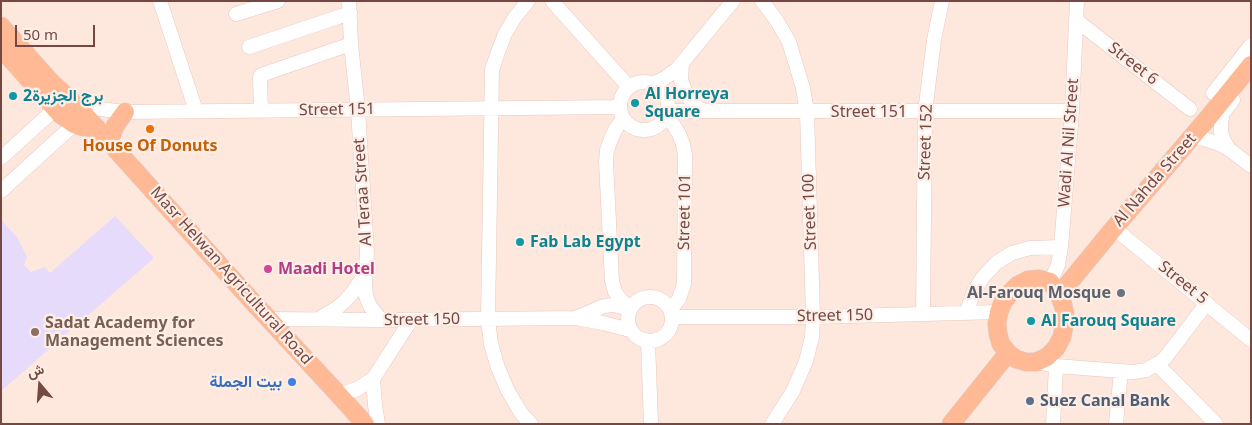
<!DOCTYPE html>
<meta charset="utf-8">
<style>
body{margin:0}
#map{position:relative;width:1252px;height:425px;overflow:hidden;background:#fee8dd;font-family:"Noto Sans",Vazirmatn,sans-serif}
canvas{display:block}
.frame{position:absolute;inset:0;border:2px solid #764844;pointer-events:none}
.north{position:absolute;left:15px;top:360px;width:50px;height:50px;-webkit-text-stroke:4px #ffeee6;paint-order:stroke;rotate:342deg;font-size:14px;font-weight:700;line-height:20px;text-align:center;color:#764844}
.north::after{content:'';display:block;margin:auto;width:18px;height:22px;background:#764844;clip-path:polygon(50% 0,100% 100%,50% 72%,0 100%)}
.scale{position:absolute;left:15px;top:25px;width:80px;height:22px;box-sizing:border-box;border:2px solid #764844;border-top:0;padding-left:6px;font-size:15px;line-height:18px;white-space:nowrap;color:#764844;-webkit-text-stroke:4px #ffeee6;paint-order:stroke}
</style>
<div id="map">
<canvas width="1252" height="425"></canvas>
<div class="frame"></div>
<div class="north">ش</div>
<div class="scale">50 m</div>
</div>
<script>
const ctx = document.querySelector('canvas').getContext('2d');
ctx.lineJoin = 'round';
function fillPath(path, color) { ctx.fillStyle = color; ctx.fill(path, 'evenodd'); }
const poly = rows => new Path2D(rows.map(r => 'M' + r).join(''));
function strokePath(path, color, width, dash) { ctx.strokeStyle = color; ctx.lineWidth = width; ctx.lineCap = dash ? 'butt' : 'round'; ctx.setLineDash(dash || []); ctx.stroke(path); }
function label(font, color, halo, rows, align = 'center') {
  ctx.font = font + ' "Noto Sans",Vazirmatn,sans-serif'; ctx.lineWidth = 4.5; ctx.setLineDash([]); ctx.textBaseline = 'middle'; ctx.strokeStyle = halo; ctx.fillStyle = color; for (const [text, x, y, turn = 0] of rows) {
    ctx.save(); ctx.translate(x, y); ctx.rotate((+turn || 0) * Math.PI / 180); ctx.textAlign = isNaN(turn) ? turn : align; if (halo) ctx.strokeText(text, 0, 0); ctx.fillText(text, 0, 0); ctx.restore();
  }
}
const education = poly([
 [115,216,154,258,1,391,1,220,17,237,27,257,24,265,31,272,45,267,50,273]
]);
const minor = poly([
 [160,1,196,111],
 [349,1,351,44,358,110,367,252,365,285,366,296,370,306,381,320],
 [528,1,515,17,505,34,498,52,492,70,488,319,491,344,498,368,508,391,521,413,531,424],
 [552,1,629,87],
 [762,1,777,21,789,42,803,88,807,112,813,317,812,337,806,361,793,391,772,424],
 [236,14,278,1],
 [1076,20,1190,109],
 [249,47,350,13],
 [682,63,681,80,687,96,699,109,707,111],
 '620 106a24 24 0 1 1 48 0a24 24 0 1 1-48 0Z',
 [652,84,665,78,677,69,733,1],
 [1213,93,1251,45],
 [261,111,260,78,261,75,351,44],
 [667,111,1072,111],
 [666,115,673,124,679,134,683,144,685,155,684,284,679,299,670,310],
 [623,119,616,128,611,139,607,150,606,162,612,281,615,292,622,301,631,308],
 [1194,136,1217,143,1229,149,1251,166],
 [1229,149,1224,141,1221,132,1221,122,1223,113,1233,100],
 [1,158,55,109,68,105,75,104,100,109,125,112,620,107],
 [1,191,80,119],
 [1114,228,1251,340],
 [1050,282,1058,265,1061,247,1072,111,1077,1],
 '628 319a22 22 0 1 1 44 0a22 22 0 1 1-44 0Z',
 [967,312,973,293,983,277,996,263,1012,253,1030,248,1061,247],
 [923,313,925,112,934,40,942,1],
 [672,317,813,317,999,312],
 [576,318,604,306,613,305,622,307,629,311],
 [269,319,381,320,576,318,603,323,630,330],
 [318,319,337,308,345,301,353,292,365,274],
 [648,341,651,424],
 [1036,362,1056,366,1134,372,1146,370,1157,364,1165,358,1207,303],
 [1157,364,1216,424],
 [373,379,375,405,378,424],
 [339,395,357,389,373,379,411,320],
 [1053,424,1056,366],
 [1116,424,1121,371]
]);
const major = poly([
 [1,26,51,82,75,104,252,301,339,395,365,424],
 [1,48,60,114,74,124,83,127,97,128],
 [109,142,115,126,125,112],
 [1039,279,1050,282,1055,288,1059,295,1063,305,1065,315,1064,326,1062,337,1056,348,1047,357,1036,362,1026,362,1016,359,1008,353,1001,344,998,334,997,323,999,312,1003,302,1010,293,1018,285,1028,280,1039,279],
 [1059,295,1114,228,1208,118,1251,65],
 [951,424,1008,353]
]);
const markers = [
 [13,96,5,"#0f9aa8"],
 [635,103,5,"#0f9aa8"],
 [150,129,5,"#e8710a"],
 [520,242,5,"#0f9aa8"],
 [268,269,5,"#d1479c"],
 [1121,293,5,"#6b7280"],
 [1031,321,5,"#0f9aa8"],
 [35,332,5,"#8d6e63"],
 [292,382,5,"#3f7fe0"],
 [1030,401,5,"#5c6f8a"]
];
const streetNames = [
 ["Street 6",1133,64,38],
 ["Street 151",337,110,-1],
 ["Street 151",869,112],
 ["Street 152",926,142,-88],
 ["Wadi Al Nil Street",1069,143,-86],
 ["Al Nahda Street",1155,180,-49],
 ["Al Teraa Street",363,192,-94],
 ["Street 101",685,212,-89],
 ["Street 100",810,212,-92],
 ["Masr Helwan Agricultural Road",231,276,48],
 ["Street 5",1183,283,39],
 ["Street 150",835,316,-1],
 ["Street 150",422,320,-1]
];
const cultureNames = [
 ["Al Horreya",645,94],
 ["Square",645,112],
 ["برج الجزيرة2",23,96],
 ["Fab Lab Egypt",530,242],
 ["Al Farouq Square",1041,321]
];
const foodNames = [
 ["House Of Donuts",150,146]
];
const hotelNames = [
 ["Maadi Hotel",278,269]
];
const worshipNames = [
 ["Al-Farouq Mosque",1111,293]
];
const educationNames = [
 ["Sadat Academy for",45,323],
 ["Management Sciences",45,341]
];
const shopNames = [
 ["بيت الجملة",282,382]
];
const serviceNames = [
 ["Suez Canal Bank",1040,401]
];
fillPath(education, '#e6dbfa');
strokePath(minor, '#e8c6be', 15);
strokePath(major, '#d9cccb', 19);
strokePath(minor, '#fff', 14);
strokePath(major, '#ffb994', 18);
for (const [x, y, r, color] of markers) { const dot = new Path2D(); dot.arc(x, y, r, 0, 2 * Math.PI); ctx.fillStyle = color; ctx.fill(dot); strokePath(dot, '#ffeee6', 2); }
label('16px', '#764844', '#ffeee6', streetNames);
label('bold 16px', '#0d838f', '#ffeee6', cultureNames, 'left');
label('bold 16px', '#c56008', '#ffeee6', foodNames);
label('bold 16px', '#b23c85', '#ffeee6', hotelNames, 'left');
label('bold 16px', '#5b616d', '#ffeee6', worshipNames, 'right');
label('bold 16px', '#785e54', '#ffeee6', educationNames, 'left');
label('bold 16px', '#366cbe', '#ffeee6', shopNames, 'right');
label('bold 16px', '#4e5e75', '#ffeee6', serviceNames, 'left');
</script>
